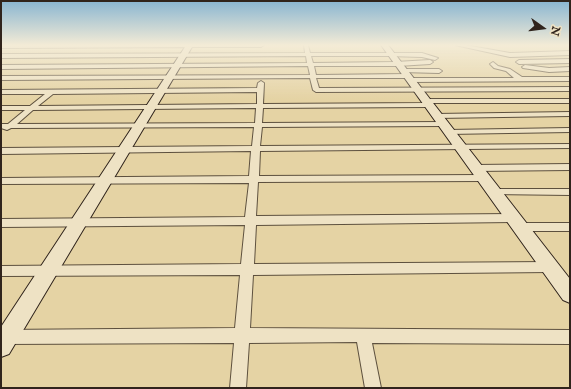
<!DOCTYPE html>
<style>
body{margin:0}
#map{position:relative;width:571px;height:389px;overflow:hidden;background:#e5d3a4;font-family:"IM FELL English",serif}
canvas{display:block}
.frame{position:absolute;inset:0;border:2px solid #30241c;pointer-events:none}
.north{position:absolute;left:523px;top:8px;width:40px;height:40px;-webkit-text-stroke:3px #eee2c4;paint-order:stroke;rotate:104deg;font-size:11px;font-weight:700;line-height:16px;text-align:center;color:#30241c}
.north::after{content:'';display:block;margin:auto;width:14px;height:18px;background:#30241c;clip-path:polygon(50% 0,100% 100%,50% 72%,0 100%)}
</style>
<div id="map">
<canvas width="571" height="389"></canvas>
<div class="frame"></div>
<div class="north">N</div>
</div>
<script>
const ctx = document.querySelector('canvas').getContext('2d');
ctx.lineJoin = 'round';
const poly = rows => new Path2D(rows.map(r => 'M' + r).join(''));
function strokePath(path, color, width, dash) { ctx.strokeStyle = color; ctx.lineWidth = width; ctx.lineCap = dash ? 'butt' : 'round'; ctx.setLineDash(dash || []); ctx.stroke(path); }
function fillPath(path, color) { ctx.fillStyle = color; ctx.fill(path, 'evenodd'); }
const street = poly([
 [304,45,308,45,310,53,422,53,438,58,435,60,422,57,389,56,311,56,313,63,395,62,430,60,433,62,430,64,398,66,314,66,316,75,407,74,410,76,407,78,316,78,319,88,570,87,570,91,316,92,313,90,310,78,1,80,1,76,310,75,308,66,1,69,1,65,307,63,306,56,1,58,1,54,305,53,304,45],
 [455,45,465,45,510,53,570,51,570,55,510,57,455,45],
 [570,59,570,63,519,64,516,62,519,60,570,59],
 [493,62,498,66,510,69,522,77,570,77,570,81,410,82,407,80,410,78,514,78,506,71,494,68,490,64,493,62],
 [525,65,549,68,570,67,570,71,549,72,523,68,522,67,525,65],
 [403,69,439,69,442,71,439,73,401,72,400,71,403,69],
 [261,81,264,83,263,104,426,103,423,101,426,99,570,99,570,103,428,103,431,105,428,107,263,108,262,123,443,122,447,124,443,126,262,127,260,146,570,144,570,148,260,151,259,176,483,175,488,178,483,181,258,182,256,216,513,214,517,215,518,218,517,221,513,222,256,225,254,264,550,262,554,263,556,267,554,271,550,272,253,275,250,328,570,330,570,344,372,343,381,388,365,388,357,342,249,343,246,388,230,388,234,343,1,344,1,330,235,328,240,275,1,276,1,266,241,264,245,225,1,227,1,219,245,217,249,183,1,184,1,178,249,176,251,151,1,154,1,148,252,146,254,127,11,128,7,130,1,128,1,124,8,124,25,110,1,110,1,106,30,106,45,94,1,94,1,90,257,88,258,83,261,81],
 [257,92,257,104,38,106,53,94,257,92],
 [256,108,255,123,17,124,33,110,256,108],
 [570,112,570,116,436,118,432,116,436,114,570,112],
 [570,128,570,132,448,134,444,132,448,130,570,128],
 [570,164,570,170,475,171,470,168,475,165,570,164],
 [494,189,570,189,570,195,490,194,489,192,494,189],
 [520,223,570,223,570,231,520,231,516,230,514,227,516,224,520,223]
]);
const secondary = poly([
 [1,45,264,45,261,47,192,47,9,354,1,357,1,327,185,47,1,48,1,45],
 [381,45,388,45,570,279,570,303,563,300,381,45]
]);
strokePath(street, '#5d503e', 2);
strokePath(secondary, '#30241c', 2);
fillPath(street, '#eee2c4');
fillPath(secondary, '#eee2c4');
const sky = ctx.createLinearGradient(0, 0, 0, 100);
sky.addColorStop(0, '#88b5d1');
sky.addColorStop(0.45, '#f3ebd6');
sky.addColorStop(1, '#f3ebd600');
ctx.fillStyle = sky;
ctx.fillRect(0, 0, 571, 100);
</script>
